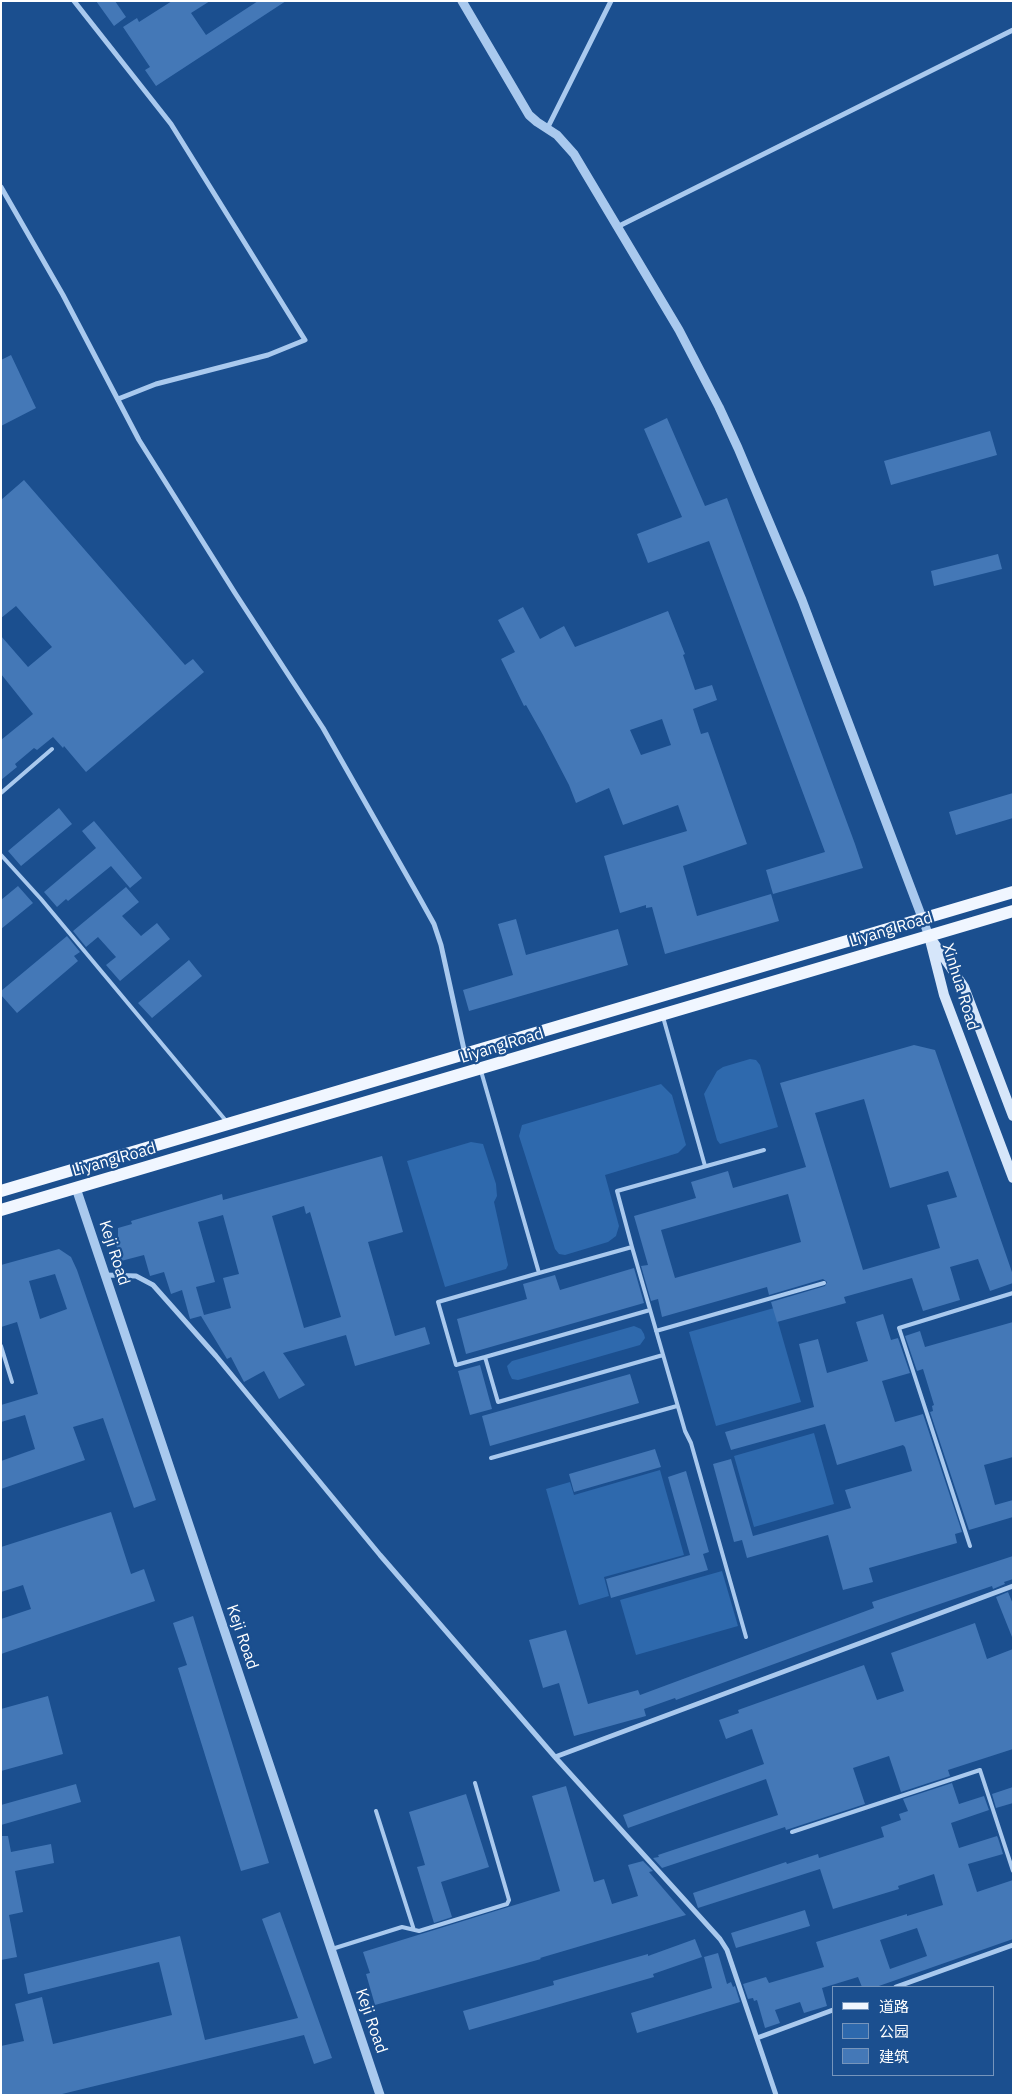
<!DOCTYPE html>
<meta charset="utf-8">
<style>
body{margin:0}
#map{position:relative;width:1014px;height:2096px;overflow:hidden;background:#1b4f8f;font-family:"IBM Plex Sans","Noto Sans SC",sans-serif}
canvas{display:block}
.frame{position:absolute;inset:0;border:2px solid #fff;pointer-events:none}
.legend{position:absolute;left:832px;top:1986px;width:162px;height:90px;box-sizing:border-box;background:#1b4f8f;border:1px solid #7695bc;margin:0;padding:6px 9px;list-style:none;font-size:15px;color:#fff}
.legend li{display:flex;align-items:center;gap:10px;height:25px}
.legend b{width:25px;border:1px solid #7695bc}
</style>
<div id="map">
<canvas width="1014" height="2096"></canvas>
<div class="frame"></div>
<ul class="legend">
<li><b style="height:6px;background:#f0f6ff"></b>道路</li>
<li><b style="height:14px;background:#2e69ad"></b>公园</li>
<li><b style="height:14px;background:#4478b7"></b>建筑</li>
</ul>
</div>
<script>
const ctx = document.querySelector('canvas').getContext('2d');
ctx.lineJoin = 'round';
function fillPath(path, color) { ctx.fillStyle = color; ctx.fill(path, 'evenodd'); }
const poly = rows => new Path2D(rows.map(r => 'M' + r).join(''));
function strokePath(path, color, width, dash) { ctx.strokeStyle = color; ctx.lineWidth = width; ctx.lineCap = dash ? 'butt' : 'round'; ctx.setLineDash(dash || []); ctx.stroke(path); }
function label(font, color, halo, rows, align = 'center') {
  ctx.font = font + ' "IBM Plex Sans",sans-serif'; ctx.lineWidth = 4.5; ctx.setLineDash([]); ctx.textBaseline = 'middle'; ctx.strokeStyle = halo; ctx.fillStyle = color; for (const [text, x, y, turn = 0] of rows) {
    ctx.save(); ctx.translate(x, y); ctx.rotate((+turn || 0) * Math.PI / 180); ctx.textAlign = isNaN(turn) ? turn : align; if (halo) ctx.strokeText(text, 0, 0); ctx.fillText(text, 0, 0); ctx.restore();
  }
}
const green = poly([
 [750,1059,756,1060,760,1065,778,1127,720,1144,717,1140,704,1094,717,1071,723,1067],
 [661,1084,672,1095,686,1145,678,1153,605,1175,619,1226,616,1236,608,1242,565,1255,559,1254,555,1249,519,1136,522,1125],
 [471,1142,483,1144,496,1184,497,1196,494,1202,508,1265,506,1269,445,1287,407,1161],
 [774,1308,801,1402,716,1426,689,1332],
 [634,1326,641,1329,644,1334,645,1338,640,1345,518,1380,512,1379,509,1373,507,1366,512,1361],
 [814,1433,834,1504,754,1527,734,1456],
 [660,1470,684,1555,604,1577,609,1596,579,1605,546,1489,570,1482,574,1495],
 [722,1571,738,1626,636,1655,620,1600]
]);
const building = poly([
 [96,1,115,1,126,17,114,26],
 [172,1,210,1,191,13,206,35,258,1,286,1,156,86,145,70,150,67,123,27,137,18,139,22],
 [11,355,36,408,1,426,1,360],
 [667,418,705,506,727,498,855,844,863,868,773,894,766,870,825,852,709,541,648,563,637,534,682,517,644,429],
 [990,431,997,455,891,485,884,461],
 [24,480,185,665,193,659,204,672,86,772,64,746,63,748,53,737,37,750,34,748,15,764,17,767,1,780,1,740,33,714,1,674,1,636,28,667,52,647,16,606,1,618,1,500],
 [998,554,1002,569,934,586,931,571],
 [523,607,540,639,564,626,575,647,668,611,685,654,683,655,695,690,712,685,717,700,693,709,701,734,708,732,747,844,683,866,697,916,771,894,779,921,665,954,652,907,646,908,646,905,620,913,604,856,687,831,678,805,623,825,609,788,576,803,569,785,543,735,526,705,524,706,501,659,515,652,498,620],
 [662,719,671,745,641,755,630,730],
 [1013,793,1013,818,956,835,949,812],
 [59,808,72,824,21,866,8,851],
 [94,821,142,878,130,888,111,866,68,901,66,899,57,907,44,892,96,848,82,831],
 [18,886,33,903,1,929,1,900],
 [126,887,139,902,122,916,141,936,157,923,170,939,120,981,106,965,116,957,98,937,86,947,73,931],
 [516,919,526,955,618,929,628,965,469,1011,463,990,513,975,498,924],
 [67,936,80,952,74,956,78,961,17,1013,1,995,1,991],
 [189,960,202,976,152,1018,138,1003],
 [914,1045,935,1050,1013,1275,1013,1283,990,1291,978,1259,950,1267,960,1300,923,1311,912,1278,844,1297,846,1303,777,1322,771,1302,825,1286,827,1282,823,1279,769,1295,767,1287,662,1317,658,1299,651,1301,641,1266,648,1265,634,1216,696,1198,691,1182,728,1171,733,1188,806,1167,780,1083],
 [864,1099,890,1188,948,1171,957,1197,927,1205,940,1248,863,1270,815,1113],
 [788,1194,801,1242,675,1278,661,1230],
 [382,1156,403,1232,368,1242,395,1336,425,1327,430,1344,355,1366,346,1335,283,1353,305,1385,279,1399,264,1371,244,1382,231,1357,227,1359,201,1316,190,1319,182,1290,171,1294,164,1272,150,1276,144,1255,121,1261,115,1241,118,1241,118,1228,132,1224,131,1221,222,1194,223,1200],
 [304,1206,306,1214,310,1212,341,1317,304,1328,272,1216],
 [223,1215,239,1274,223,1278,231,1308,204,1315,196,1287,215,1282,198,1222],
 [59,1249,71,1257,77,1270,156,1500,134,1508,103,1418,73,1427,85,1460,1,1489,1,1461,35,1449,25,1415,1,1422,1,1405,38,1394,17,1322,1,1327,1,1265],
 [55,1274,67,1309,40,1319,29,1281],
 [634,1268,644,1303,466,1354,457,1319,527,1299,523,1284,555,1275,560,1290],
 [883,1314,891,1340,898,1338,910,1373,882,1381,895,1422,923,1414,962,1532,955,1534,957,1543,869,1568,873,1582,843,1590,828,1535,747,1558,742,1540,734,1542,713,1464,731,1459,753,1536,851,1508,845,1490,912,1471,905,1447,903,1445,837,1465,825,1424,731,1450,725,1432,814,1407,799,1344,818,1339,827,1373,868,1361,856,1322],
 [1013,1322,1013,1457,984,1465,995,1505,1013,1500,1013,1517,969,1530,930,1412,933,1411,932,1406,934,1405,923,1369,917,1371,905,1336,920,1331,925,1347],
 [480,1365,492,1409,470,1415,458,1371],
 [630,1374,639,1403,490,1446,482,1416],
 [655,1449,661,1467,574,1492,569,1474],
 [686,1471,709,1552,703,1554,708,1570,611,1598,606,1579,690,1555,668,1477],
 [111,1512,131,1574,144,1569,155,1601,1,1654,1,1619,31,1609,23,1585,1,1592,1,1547],
 [1013,1556,1013,1579,1004,1582,1005,1584,993,1589,992,1586,905,1616,676,1700,675,1698,644,1709,646,1716,574,1736,559,1683,543,1688,529,1640,566,1630,588,1704,638,1690,640,1695,874,1608,872,1602],
 [1008,1592,1013,1604,1012,1637,996,1597],
 [193,1616,269,1863,241,1871,178,1668,187,1665,173,1623],
 [975,1623,987,1659,1013,1649,1013,1749,948,1770,950,1776,901,1792,889,1756,853,1768,865,1804,786,1830,785,1827,662,1868,653,1858,659,1857,658,1855,778,1815,766,1779,628,1828,623,1815,764,1764,752,1729,726,1739,719,1720,739,1713,738,1710,864,1665,877,1700,904,1691,891,1653],
 [48,1696,63,1754,1,1771,1,1709],
 [952,1783,959,1804,984,1796,989,1810,951,1823,959,1848,997,1836,998,1838,1003,1854,968,1864,977,1892,1013,1880,1013,1939,876,1987,862,1987,858,1977,822,1988,827,2006,804,2013,800,2002,775,2010,780,2023,765,2028,757,2000,754,2001,753,1998,748,1999,743,1984,766,1977,769,1983,824,1967,816,1942,907,1914,907,1916,943,1905,934,1874,898,1886,899,1889,833,1909,820,1869,698,1908,693,1893,786,1862,787,1864,818,1854,819,1858,884,1837,881,1827,901,1820,899,1814,908,1811,903,1799],
 [917,1928,927,1956,890,1969,880,1940],
 [76,1784,81,1802,1,1825,1,1805],
 [566,1786,594,1882,604,1879,612,1904,638,1896,628,1865,643,1861,653,1871,649,1872,686,1915,540,1958,541,1959,375,2005,366,1974,370,1973,363,1952,560,1891,532,1796],
 [1013,1787,1013,1803,996,1808,992,1794],
 [466,1794,489,1867,441,1882,452,1917,434,1923,417,1867,425,1865,409,1812],
 [1,1836,8,1836,11,1852,51,1844,54,1863,15,1871,23,1912,9,1915,17,1957,1,1960],
 [805,1910,810,1926,736,1948,731,1933],
 [280,1912,332,2058,314,2064,304,2035,58,2095,1,2095,1,2046,24,2041,15,2004,42,1997,53,2044,172,2015,159,1962,28,1994,24,1974,180,1936,205,2040,298,2018,262,1919],
 [695,1939,702,1957,653,1974,654,1977,469,2030,463,2011,554,1985,553,1981,648,1954,648,1956],
 [718,1953,727,1984,731,1982,733,1987,735,1986,740,2002,637,2033,631,2013,712,1988,704,1957]
]);
const service = poly([
 [1,793,52,749],
 [1,855,41,899,227,1122],
 [663,1017,705,1166],
 [481,1071,539,1273,632,1247,685,1431,691,1443,746,1637],
 [632,1247,617,1191,764,1150],
 [650,1310,485,1357,498,1402,663,1355],
 [656,1331,824,1283],
 [1,1346,12,1382],
 [485,1357,456,1365,438,1302,539,1273],
 [491,1458,677,1406],
 [970,1546,899,1328,1013,1293],
 [376,1811,414,1930],
 [792,1832,980,1770,1013,1871],
 [332,1949,402,1927,419,1931,507,1904,509,1900,475,1783]
]);
const minor = poly([
 [74,1,171,124,305,340,268,355,156,384,118,399],
 [547,129,611,1],
 [1,187,63,295,139,440,235,593,323,728,419,897,434,924,441,945,465,1054],
 [617,227,1013,30],
 [105,1275,136,1276,153,1285,216,1356,380,1555,555,1757,720,1939,727,1950,776,2095],
 [555,1757,1013,1586],
 [896,1987,1013,1945],
 [757,2038,833,2010]
]);
const tertiary = poly([
 [462,1,529,115,537,122,557,135,574,154,679,330,719,407,738,448,802,600,929,936],
 [76,1188,380,2095]
]);
const secondary = poly([
 [929,936,944,995,1013,1178],
 [934,943,964,987,1013,1116]
]);
const primary = poly([
 [1,1191,1013,892],
 [1,1210,1013,911]
]);
const streetNames = [
 ["Liyang Road",891,930,-17],
 ["Xinhua Road",960,987,73],
 ["Liyang Road",502,1046,-17],
 ["Liyang Road",114,1160,-16],
 ["Keji Road",114,1253,72],
 ["Keji Road",242,1637,71],
 ["Keji Road",371,2021,71]
];
fillPath(green, '#2e69ad');
fillPath(building, '#4478b7');
strokePath(service, '#a9c9ee', 4);
strokePath(minor, '#a9c9ee', 5);
strokePath(tertiary, '#a9c9ee', 9);
strokePath(secondary, '#d6e6fa', 10);
strokePath(primary, '#f0f6ff', 12);
label('16px', '#fff', '#1b4f8f', streetNames);
</script>
